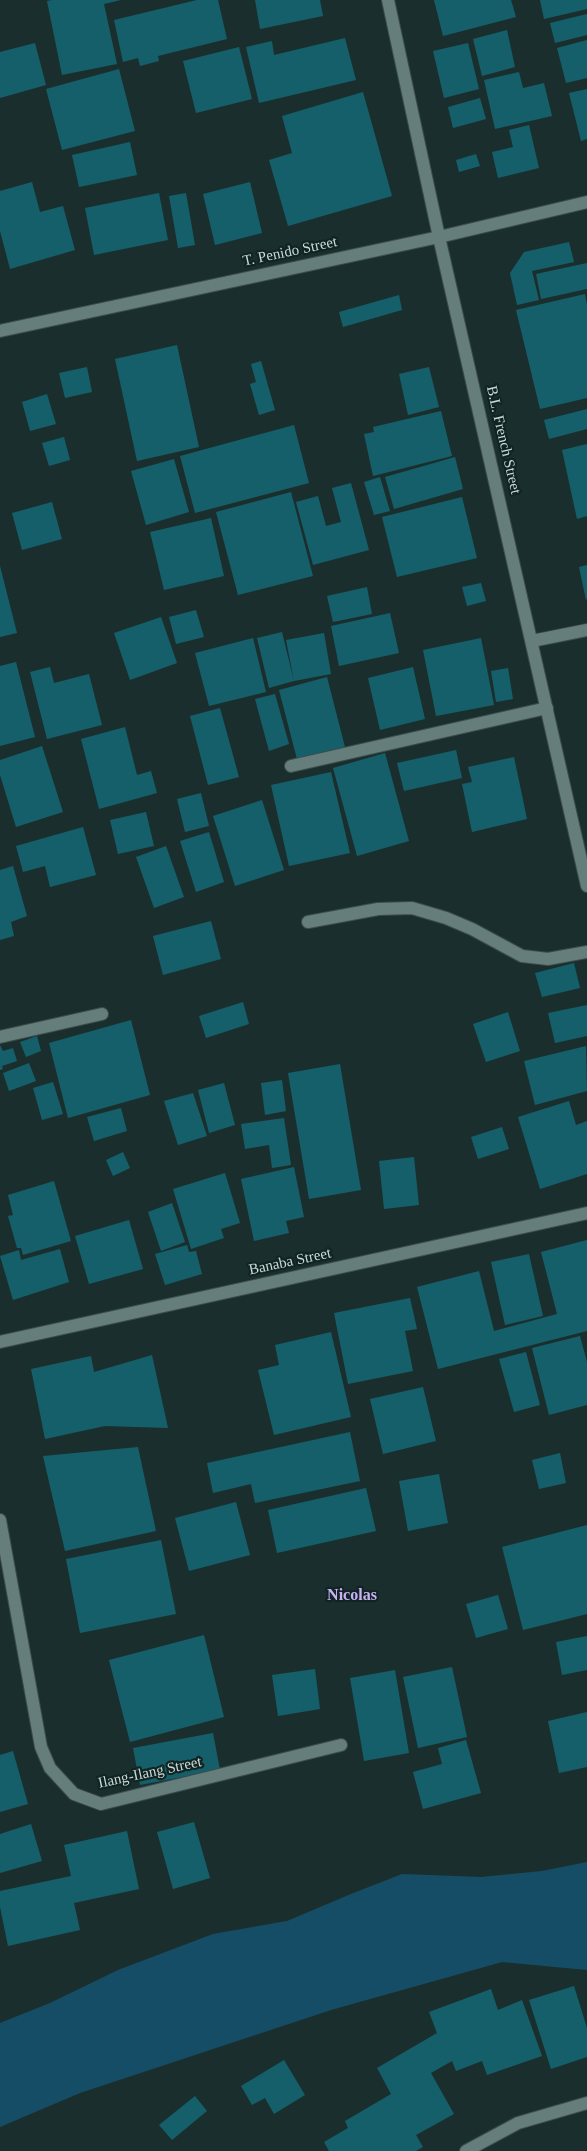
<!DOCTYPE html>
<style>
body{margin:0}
canvas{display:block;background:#1a2f2d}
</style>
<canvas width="587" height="2151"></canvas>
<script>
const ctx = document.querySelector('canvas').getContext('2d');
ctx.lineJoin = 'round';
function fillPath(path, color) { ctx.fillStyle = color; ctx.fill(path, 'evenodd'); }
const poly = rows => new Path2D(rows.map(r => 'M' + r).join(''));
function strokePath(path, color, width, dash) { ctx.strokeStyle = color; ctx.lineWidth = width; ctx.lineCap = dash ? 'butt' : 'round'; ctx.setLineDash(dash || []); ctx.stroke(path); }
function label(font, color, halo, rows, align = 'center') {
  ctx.font = font + ' "Times New Roman",serif'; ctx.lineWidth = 4.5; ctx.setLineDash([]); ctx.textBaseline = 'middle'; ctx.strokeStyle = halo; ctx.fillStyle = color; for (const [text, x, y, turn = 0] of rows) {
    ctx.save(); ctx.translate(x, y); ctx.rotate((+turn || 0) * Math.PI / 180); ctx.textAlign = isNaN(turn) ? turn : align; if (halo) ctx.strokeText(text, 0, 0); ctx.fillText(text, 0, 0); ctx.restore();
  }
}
const water = poly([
 [587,1862,587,1970,502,1962,331,2010,80,2093,0,2127,0,2023,50,2003,118,1970,213,1934,287,1921,351,1894,402,1874,481,1877,542,1871]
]);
const building = poly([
 [52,0,121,0,104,4,117,64,62,75,47,1],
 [197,0,218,0,227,39,158,56,159,61,140,66,138,58,123,62,114,20],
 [255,0,320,0,323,16,260,29],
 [434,0,511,0,516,17,443,36],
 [540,0,587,0,587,9,544,19],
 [587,14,587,35,555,43,550,23],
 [507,30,515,67,482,76,473,39],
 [345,38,356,80,259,103,246,47,272,41,274,55],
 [587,40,587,78,566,83,557,48],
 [35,43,46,85,0,98,0,52],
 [468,43,479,89,444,98,433,51],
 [239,47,252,99,196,113,183,61],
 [119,69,135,131,62,150,46,89],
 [519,72,523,88,544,83,552,116,495,129,484,80],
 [587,89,587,139,581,141,569,93],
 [363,92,392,196,288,226,269,160,292,153,282,116],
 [480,98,486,119,453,128,448,107],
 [529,125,539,168,498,178,492,152,513,147,509,130],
 [130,142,137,175,79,187,72,155],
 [476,154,480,166,459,172,456,160],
 [32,182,40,212,63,206,75,250,10,269,0,231,0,191],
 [250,182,262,233,215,245,203,194],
 [159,193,168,240,94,255,85,208],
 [186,193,195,245,178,248,169,196],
 [569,242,574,262,532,271,539,300,517,305,510,273,524,252],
 [587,263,587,289,541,299,536,274],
 [585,294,587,305,587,398,540,409,516,310],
 [399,295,402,310,343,327,339,312],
 [177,345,199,447,137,461,115,359],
 [261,361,275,410,259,415,250,384,256,382,251,364],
 [87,367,92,392,65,398,59,373],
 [429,367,439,407,408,415,399,374],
 [47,394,56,424,30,431,22,402],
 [587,409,587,429,549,439,544,420],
 [441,411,452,456,373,476,364,434,374,432,373,427],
 [294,425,309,483,195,513,180,456],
 [64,437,70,460,49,466,42,443],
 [587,444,587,516,577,519,562,450],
 [455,457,463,489,394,509,385,477],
 [174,459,189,512,146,525,131,471],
 [380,477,390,511,374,515,364,482],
 [351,483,369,550,313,565,296,502,318,496,326,526,341,522,332,488],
 [291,492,313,576,238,595,216,512],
 [462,497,477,558,397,577,382,517],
 [52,502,62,539,22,550,12,513],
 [211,518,224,576,164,590,150,532],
 [587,565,587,599,586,600,579,567],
 [0,566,17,633,0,637],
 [481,583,486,601,467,606,462,587],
 [367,587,372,614,333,622,327,596],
 [196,610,204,637,176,644,169,617],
 [390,613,399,653,339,666,331,626],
 [161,617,177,663,130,680,114,633],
 [282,632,294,681,269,688,257,638],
 [324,633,331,674,294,681,286,640],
 [253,638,266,692,209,706,195,653],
 [481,638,494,705,436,716,423,650],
 [16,662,35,737,0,746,0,666],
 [50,667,54,683,89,674,102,725,47,739,30,672],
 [413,667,425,719,380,730,368,678],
 [508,668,513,699,496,702,491,671],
 [327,677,346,751,298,763,279,690],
 [275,694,289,744,269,751,255,699],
 [220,708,239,777,208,785,190,716],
 [125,727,137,775,151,771,157,793,99,809,81,739],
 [42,746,63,812,16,827,0,775,0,760],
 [456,750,462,778,404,791,397,763],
 [385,753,409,841,357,856,333,768],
 [514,757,527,819,472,832,462,784,472,782,468,767],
 [331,772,350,853,289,866,271,785],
 [201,793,209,826,185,832,177,799],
 [262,800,284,870,235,886,213,816],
 [146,812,154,846,118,854,110,820],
 [83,827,96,875,50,887,45,866,23,872,16,846],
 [209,832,224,882,196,892,180,841],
 [166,846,184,897,154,908,136,857],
 [13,866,27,916,11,922,14,936,0,940,0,870],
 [211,921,221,959,163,975,153,936],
 [574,963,580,988,542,997,535,973],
 [243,1002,249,1024,206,1038,199,1016],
 [587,1005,587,1036,555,1043,548,1013],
 [508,1012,520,1051,486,1062,473,1024],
 [131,1020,150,1095,68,1118,49,1043],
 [37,1036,41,1051,26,1057,20,1042],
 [0,1045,3,1051,13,1048,17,1061,2,1066,3,1069,0,1070],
 [586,1046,587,1091,535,1105,524,1061],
 [29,1063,36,1081,9,1091,3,1073],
 [340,1064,361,1190,309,1199,288,1073],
 [282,1080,286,1111,265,1115,261,1083],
 [53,1082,63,1114,42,1120,33,1088],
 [224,1083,235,1125,209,1133,198,1090],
 [193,1093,207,1136,178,1145,164,1101],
 [569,1101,576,1125,587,1121,587,1174,540,1189,518,1117],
 [121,1108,127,1131,94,1141,87,1117],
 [284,1118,291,1165,272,1168,269,1145,245,1149,241,1124],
 [502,1127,509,1149,478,1159,471,1137],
 [123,1152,130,1168,113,1176,106,1160],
 [414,1157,419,1205,384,1209,379,1161],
 [294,1167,304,1217,286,1221,289,1233,254,1241,241,1179],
 [225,1173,240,1223,221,1229,224,1238,191,1249,173,1189],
 [54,1181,71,1241,23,1255,21,1248,17,1248,8,1216,13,1215,8,1195],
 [172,1203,185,1242,161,1251,148,1212],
 [129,1220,143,1269,89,1284,75,1236],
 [587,1240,587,1331,438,1369,417,1287,479,1271,494,1331,557,1314,541,1252],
 [187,1245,189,1252,196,1251,202,1274,165,1285,155,1254],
 [60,1249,69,1282,13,1300,0,1256,19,1250,21,1260],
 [529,1254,543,1316,505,1325,491,1262],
 [410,1298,417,1329,405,1331,413,1371,348,1384,334,1313],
 [331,1332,351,1417,274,1435,258,1370,279,1365,275,1345],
 [580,1336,587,1362,587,1405,549,1415,532,1348],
 [526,1352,540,1405,514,1412,499,1359],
 [152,1355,168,1428,105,1426,45,1439,31,1369,91,1356,94,1372],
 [423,1387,436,1441,383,1454,370,1399],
 [350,1432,360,1481,255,1503,251,1484,213,1493,207,1463],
 [138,1447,156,1531,65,1551,43,1456],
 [560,1453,566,1483,539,1489,532,1460],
 [439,1474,448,1523,408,1531,399,1481],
 [366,1488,376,1531,277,1553,268,1510],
 [236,1502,250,1555,189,1571,175,1518],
 [587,1525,587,1614,523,1630,502,1547],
 [161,1540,176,1614,80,1633,66,1559],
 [498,1595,508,1629,476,1638,466,1604],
 [204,1635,224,1717,130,1742,109,1660],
 [587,1636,587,1670,562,1675,556,1642],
 [452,1667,467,1737,418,1748,403,1677],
 [315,1669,320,1709,278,1716,272,1675],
 [395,1670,409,1753,364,1761,350,1678],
 [587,1712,587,1767,559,1773,548,1721],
 [213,1733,220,1770,140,1785,133,1748],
 [466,1740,481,1793,423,1809,413,1772,442,1764,438,1748],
 [13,1751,28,1804,0,1812,0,1755],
 [194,1822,210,1878,173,1889,157,1832],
 [31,1824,42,1861,0,1873,0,1834],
 [127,1831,139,1889,74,1903,80,1930,8,1946,0,1907,0,1891,71,1876,64,1845],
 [574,1986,587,2028,587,2057,551,2069,529,2000],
 [491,1989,498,2010,522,2000,542,2056,487,2075,482,2061,456,2071,452,2061,431,2073,454,2114,416,2135,423,2147,416,2151,329,2151,324,2142,348,2128,345,2121,391,2094,377,2068,437,2033,429,2012],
 [284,2060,305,2095,274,2114,265,2098,252,2105,241,2086],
 [195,2096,207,2111,172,2140,159,2125]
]);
const minor = poly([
 [388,0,439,237,587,886],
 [0,331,439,237,587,202],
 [532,641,587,630],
 [291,766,547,708],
 [308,922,378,909,412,908,446,918,472,929,522,956,548,959,587,952],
 [0,1037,102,1014],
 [0,1342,587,1213],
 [0,1520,41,1747,50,1768,74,1794,101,1804,341,1745],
 [466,2151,518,2123,587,2103]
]);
const streetNames = [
 ["T. Penido Street",290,252,-12],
 ["B.L. French Street",503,440,77],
 ["Banaba Street",290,1262,-12],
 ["Ilang-Ilang Street",150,1773,-12]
];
const neighbourhoodNames = [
 ["Nicolas",352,1596]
];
fillPath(water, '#164d66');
fillPath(building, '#155f6a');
strokePath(minor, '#3b4d4b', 14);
strokePath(minor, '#667e7b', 12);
label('15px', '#ccd9d7', '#102523', streetNames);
label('bold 16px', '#cbb0f5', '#102523', neighbourhoodNames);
</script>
